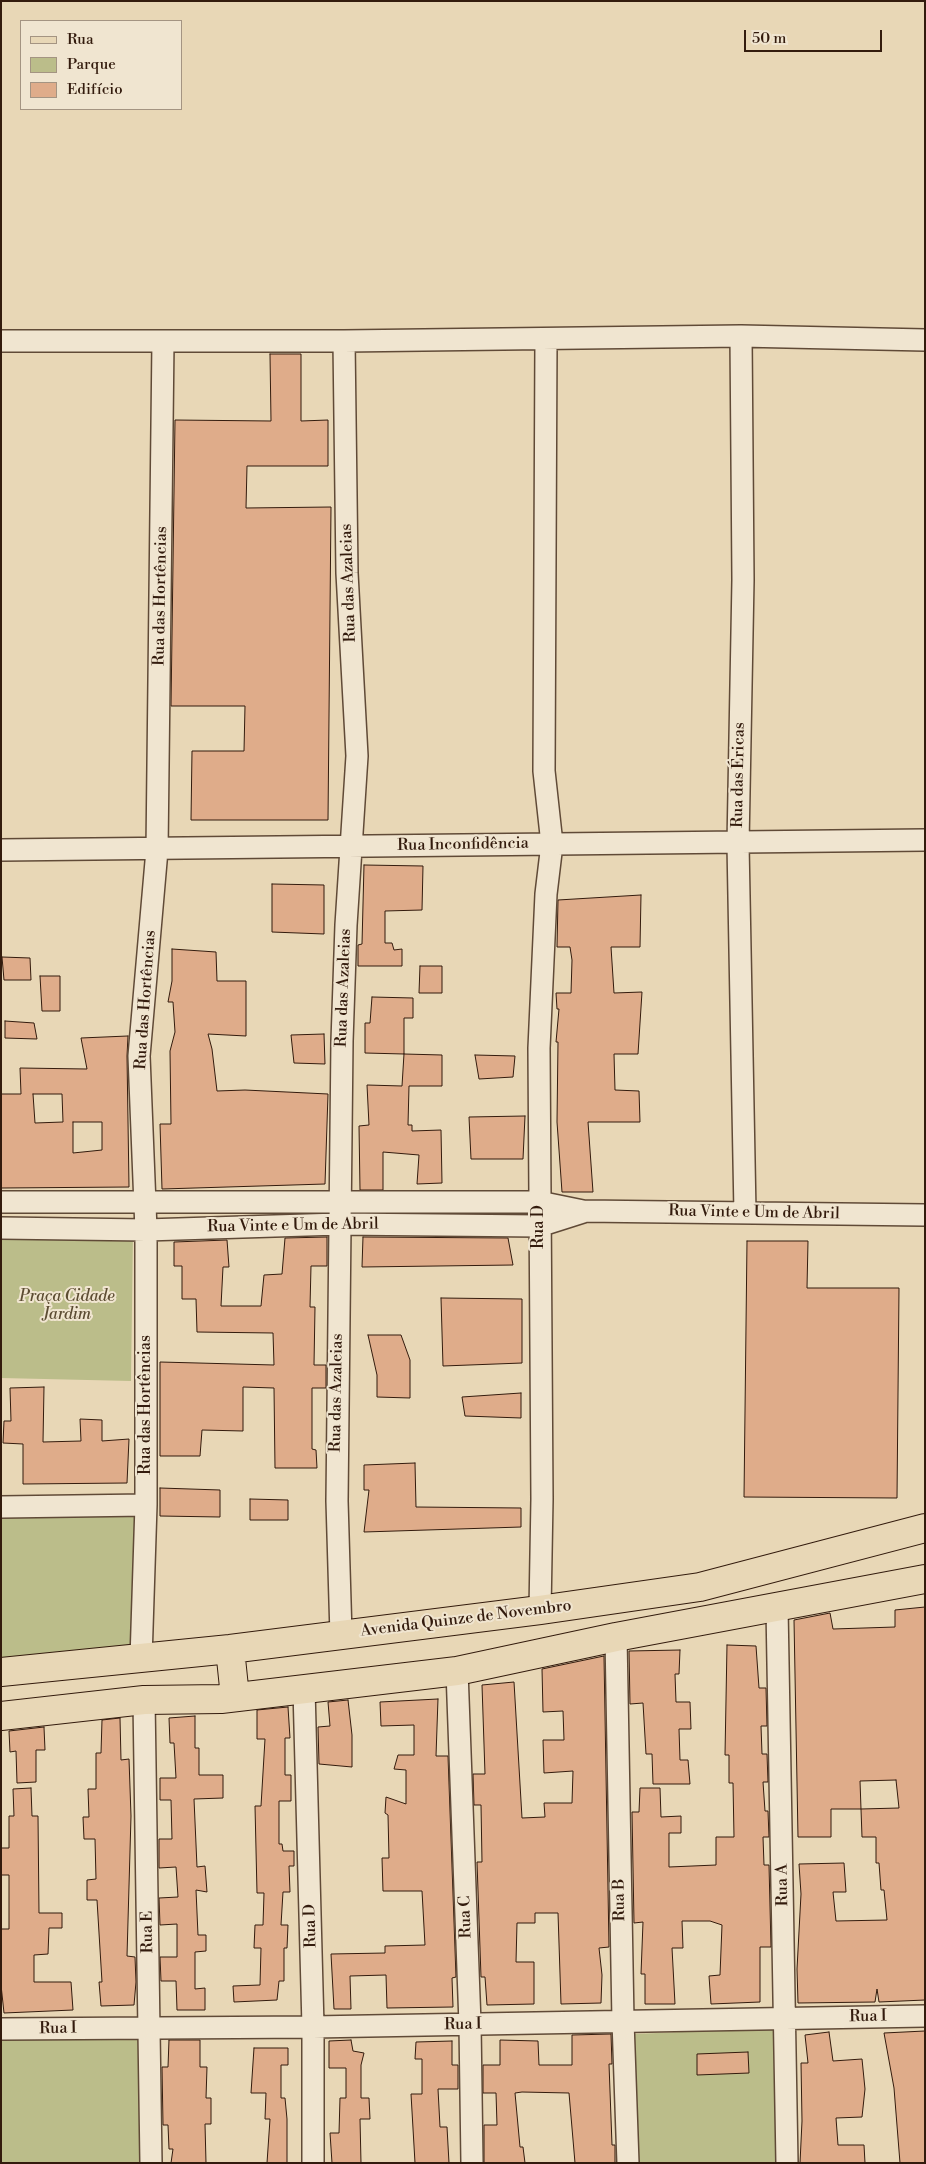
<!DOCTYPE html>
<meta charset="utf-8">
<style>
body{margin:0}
#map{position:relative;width:926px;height:2164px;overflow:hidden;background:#e8d7b6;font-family:"Libre Bodoni",serif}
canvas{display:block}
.frame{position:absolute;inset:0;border:2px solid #331b0d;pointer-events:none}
.legend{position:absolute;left:20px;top:20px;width:162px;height:90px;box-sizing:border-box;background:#f0e5d0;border:1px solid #a49482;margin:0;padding:6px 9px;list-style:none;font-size:15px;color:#331b0d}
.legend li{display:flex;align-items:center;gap:10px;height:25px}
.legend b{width:25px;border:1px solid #a49482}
.scale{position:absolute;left:744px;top:30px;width:138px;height:22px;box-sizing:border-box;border:2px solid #331b0d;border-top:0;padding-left:6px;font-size:15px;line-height:18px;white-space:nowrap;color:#331b0d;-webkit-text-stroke:4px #f0e5d0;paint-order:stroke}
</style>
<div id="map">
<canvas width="926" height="2164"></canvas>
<div class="frame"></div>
<ul class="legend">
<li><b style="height:6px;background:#e8d7b6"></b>Rua</li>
<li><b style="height:14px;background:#bbbd8a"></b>Parque</li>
<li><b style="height:14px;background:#dfac8a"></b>Edifício</li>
</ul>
<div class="scale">50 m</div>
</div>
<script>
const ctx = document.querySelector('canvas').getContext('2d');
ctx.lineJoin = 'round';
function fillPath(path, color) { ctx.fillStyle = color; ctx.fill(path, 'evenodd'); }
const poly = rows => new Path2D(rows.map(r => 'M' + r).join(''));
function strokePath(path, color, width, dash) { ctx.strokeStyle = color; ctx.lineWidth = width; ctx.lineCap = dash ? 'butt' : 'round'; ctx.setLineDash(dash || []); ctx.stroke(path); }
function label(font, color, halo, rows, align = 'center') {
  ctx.font = font + ' "Libre Bodoni",serif'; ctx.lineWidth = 4; ctx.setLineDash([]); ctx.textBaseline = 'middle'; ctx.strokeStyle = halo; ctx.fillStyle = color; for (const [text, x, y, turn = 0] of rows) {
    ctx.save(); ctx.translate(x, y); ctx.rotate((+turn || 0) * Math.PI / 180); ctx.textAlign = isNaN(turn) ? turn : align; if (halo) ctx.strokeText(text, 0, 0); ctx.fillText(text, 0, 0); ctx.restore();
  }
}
const green = poly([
 [133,1232,131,1381,1,1378,1,1235],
 [1,1516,138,1517,131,1650,1,1661],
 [779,2028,778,2163,637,2163,633,2034],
 [142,2034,144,2163,1,2163,1,2038]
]);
const building = poly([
 [270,354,301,354,301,421,328,420,328,466,247,466,246,508,331,507,328,820,191,820,192,751,244,751,245,706,171,706,175,420,271,421,270,354],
 [364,865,423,866,422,910,385,911,385,943,392,943,394,950,402,949,402,966,358,966,358,945,362,944,364,865],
 [272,884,324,885,324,934,272,932,272,884],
 [641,895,640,947,611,947,614,993,642,992,638,1054,614,1054,615,1090,639,1091,640,1122,588,1122,593,1192,562,1192,557,1122,558,1042,556,1042,559,1009,557,1009,556,993,571,993,572,960,570,947,557,947,558,900,641,895],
 [172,949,216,952,217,981,246,981,246,1036,208,1034,212,1049,217,1091,245,1090,328,1094,325,1184,162,1189,160,1124,171,1124,170,1051,175,1032,173,1002,168,1002,172,981,172,949],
 [2,957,30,958,31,980,4,980,2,957],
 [420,966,442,966,442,993,419,993,420,966],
 [40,976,60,976,60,1011,42,1011,40,976],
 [372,997,413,998,413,1018,404,1018,404,1054,365,1053,365,1023,370,1023,372,997],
 [5,1021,34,1023,37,1039,5,1038,5,1021],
 [324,1034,325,1064,294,1063,291,1035,324,1034],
 [128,1036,127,1056,129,1187,1,1188,1,1094,21,1094,20,1068,87,1069,81,1038,128,1036],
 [33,1094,62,1094,63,1122,35,1123,33,1094],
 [73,1122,102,1122,102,1150,73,1153,73,1122],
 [404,1054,442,1055,442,1086,409,1086,408,1125,412,1125,412,1131,441,1130,442,1183,417,1184,419,1155,383,1152,383,1190,360,1190,359,1126,369,1125,367,1085,402,1086,404,1054],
 [475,1055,515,1056,513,1077,479,1079,475,1055],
 [525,1116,523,1159,471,1159,469,1117,525,1116],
 [327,1237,327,1266,311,1266,310,1307,315,1307,314,1365,326,1365,326,1388,312,1388,312,1449,316,1450,317,1468,275,1468,274,1388,243,1387,243,1431,202,1430,200,1456,160,1456,160,1362,274,1365,273,1333,197,1332,196,1299,182,1299,182,1266,174,1266,174,1242,227,1240,229,1267,223,1267,221,1306,261,1306,264,1275,282,1274,285,1238,327,1237],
 [363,1237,508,1238,513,1265,362,1267,363,1237],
 [747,1241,808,1241,807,1288,899,1288,897,1498,744,1497,747,1241],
 [441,1298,522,1299,522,1363,443,1366,441,1298],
 [368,1335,401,1335,410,1360,410,1398,377,1397,377,1375,368,1335],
 [44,1387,43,1442,81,1441,80,1419,102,1420,102,1441,129,1439,127,1483,23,1484,23,1444,3,1443,4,1421,11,1421,10,1388,44,1387],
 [521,1393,521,1418,465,1416,462,1397,521,1393],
 [415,1463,416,1507,521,1508,521,1527,364,1532,369,1490,364,1490,364,1465,415,1463],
 [160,1488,220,1490,220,1517,160,1516,160,1488],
 [250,1499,288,1500,288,1520,250,1520,250,1499],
 [925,1607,925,2000,879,2002,877,1989,875,2002,798,2003,797,1969,801,1894,799,1864,844,1863,846,1892,833,1892,836,1921,887,1920,884,1890,881,1890,879,1863,876,1863,876,1837,862,1837,861,1809,831,1809,831,1837,798,1837,794,1620,830,1613,833,1629,895,1627,895,1610,925,1607],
 [896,1780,899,1808,861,1809,860,1781,896,1780],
 [727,1645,756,1646,759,1688,766,1688,767,1726,761,1726,762,1754,767,1754,768,1782,763,1782,765,1811,768,1811,769,1837,763,1837,764,1865,769,1865,771,1947,760,1947,760,2002,711,2004,709,1976,720,1975,722,1925,710,1921,682,1921,683,1948,672,1948,675,2004,645,2004,645,1974,641,1974,643,1922,634,1923,632,1812,639,1812,640,1788,660,1788,661,1817,681,1816,681,1833,669,1833,669,1867,716,1865,716,1837,734,1837,733,1783,729,1783,729,1755,725,1755,727,1645],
 [680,1650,679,1674,675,1674,676,1702,690,1702,691,1729,679,1729,680,1760,688,1760,690,1784,653,1784,652,1754,646,1754,643,1703,630,1704,629,1651,680,1650],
 [604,1656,609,1947,599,1948,602,1975,601,2003,561,2004,558,1913,535,1913,535,1923,517,1923,516,1962,534,1962,534,2004,487,2005,485,1977,481,1977,477,1862,482,1862,481,1805,474,1805,473,1774,485,1774,482,1685,514,1682,522,1818,545,1817,544,1803,572,1803,573,1771,544,1773,543,1740,564,1740,563,1711,543,1712,542,1669,604,1656],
 [438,1699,436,1756,448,1756,456,1977,452,1978,453,2007,387,2008,386,1975,350,1976,351,2009,334,2009,331,1954,385,1953,385,1946,425,1945,422,1891,383,1891,382,1858,389,1858,388,1815,385,1813,386,1797,406,1804,406,1770,394,1769,398,1755,414,1755,414,1725,381,1726,380,1702,438,1699],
 [348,1700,352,1735,352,1767,319,1764,318,1727,330,1726,328,1702,348,1700],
 [288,1707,290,1738,285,1738,285,1775,291,1775,291,1801,279,1801,279,1844,282,1844,283,1851,294,1851,294,1866,289,1866,290,1892,283,1892,281,1925,288,1925,287,1948,284,1948,284,1981,279,1981,277,2000,234,2002,233,1986,260,1985,261,1948,254,1948,255,1925,263,1925,264,1893,257,1893,255,1806,261,1806,265,1739,257,1739,257,1710,288,1707],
 [195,1716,195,1748,199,1748,199,1775,223,1775,223,1798,194,1799,197,1867,205,1866,207,1892,196,1890,198,1935,206,1935,206,1951,195,1952,195,1989,205,1988,205,2010,177,2010,176,1981,161,1981,160,1957,177,1957,177,1924,160,1925,159,1898,178,1897,176,1867,159,1868,159,1839,172,1839,171,1800,160,1800,160,1778,176,1778,174,1743,170,1743,169,1718,195,1716],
 [120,1718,121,1760,129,1759,131,1816,127,1956,135,1957,136,1982,134,2005,101,2006,99,1982,102,1982,97,1900,87,1900,87,1880,96,1879,95,1839,84,1839,83,1817,89,1817,88,1789,96,1789,96,1753,101,1753,102,1720,120,1718],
 [44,1727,45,1750,36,1750,36,1782,17,1783,16,1751,10,1752,9,1731,44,1727],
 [31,1788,32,1816,38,1816,39,1913,62,1913,62,1928,49,1928,48,1954,34,1955,34,1982,71,1982,73,2010,4,2013,1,1985,1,1929,9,1929,9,1875,1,1875,1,1848,9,1848,9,1816,14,1816,13,1789,31,1788],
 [925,2031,925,2163,900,2163,894,2088,884,2033,925,2031],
 [829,2032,833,2061,862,2059,865,2089,862,2117,836,2118,838,2145,864,2145,865,2163,800,2163,802,2121,801,2063,808,2063,805,2035,829,2032],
 [611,2034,612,2064,609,2064,612,2145,615,2145,615,2163,575,2163,569,2093,522,2092,515,2093,520,2147,523,2147,525,2163,484,2163,484,2125,497,2125,496,2093,483,2093,483,2065,500,2065,500,2040,538,2041,539,2065,572,2065,572,2035,611,2034],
 [169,2040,200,2040,200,2067,207,2067,206,2098,211,2098,211,2124,205,2124,206,2163,171,2163,173,2149,169,2149,168,2125,163,2125,162,2067,168,2067,169,2040],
 [351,2040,353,2051,364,2053,361,2065,361,2098,369,2098,370,2119,360,2119,361,2163,332,2163,330,2133,339,2133,340,2098,346,2098,346,2068,329,2068,329,2041,351,2040],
 [452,2041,452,2065,458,2065,458,2089,438,2089,440,2127,447,2127,449,2163,415,2163,411,2094,422,2094,422,2059,415,2059,416,2042,452,2041],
 [254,2048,288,2048,288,2065,281,2065,281,2098,285,2098,287,2119,287,2163,267,2163,270,2119,265,2119,266,2093,251,2093,254,2048],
 [748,2052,749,2073,697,2075,697,2054,748,2052]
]);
const minor = poly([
 [741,336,743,580,738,844,745,1213],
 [1,341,344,341,741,336,925,340],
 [1,850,925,840],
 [1,1202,539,1202,583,1211,925,1215],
 [1,1228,146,1230,339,1224,539,1226,583,1212],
 [1,1507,146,1505],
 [777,1608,787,2163],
 [540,1610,542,1499,539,1048,546,894,552,844,544,771,546,339],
 [341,1635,337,1501,342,1041,346,925,357,756,347,573,344,341],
 [616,1637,623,2021,628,2163],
 [141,1659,146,1505,146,1230,139,1056,157,850,163,341],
 [457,1671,470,2024,472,2163],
 [304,1689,313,2027,313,2163],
 [144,1700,151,2163],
 [1,2029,313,2027,925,2016]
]);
const major = poly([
 [230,1649,235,1697],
 [1,1672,230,1649,540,1610,700,1587,925,1528],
 [1,1716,144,1700,221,1699,457,1671,616,1637,925,1579]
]);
const streetNames = [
 ["Rua das Azaleias",349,583,-92],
 ["Rua das Hortências",161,596,-89],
 ["Rua das Éricas",739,775,-89],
 ["Rua Inconfidência",463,845,-1],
 ["Rua das Azaleias",344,988,-88],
 ["Rua das Hortências",146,1000,-86],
 ["Rua Vinte e Um de Abril",754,1213,1],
 ["Rua Vinte e Um de Abril",293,1226,-1],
 ["Rua D",539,1227,-90],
 ["Rua das Azaleias",337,1393,-89],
 ["Rua das Hortências",146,1405,-90],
 ["Avenida Quinze de Novembro",466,1619,-7],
 ["Rua A",783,1885,-91],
 ["Rua B",620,1900,-91],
 ["Rua C",466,1917,-92],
 ["Rua D",311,1926,-92],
 ["Rua E",148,1932,-91],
 ["Rua I",868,2017,-1],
 ["Rua I",463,2025,-1],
 ["Rua I",58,2029,-1]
];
const parkNames = [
 ["Praça Cidade",67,1297],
 ["Jardim",67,1315]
];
fillPath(green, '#bbbd8a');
fillPath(building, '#dfac8a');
strokePath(building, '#331b0d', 1);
strokePath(minor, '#604a37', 24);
strokePath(major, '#331b0d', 30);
strokePath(minor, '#f0e5d0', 21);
strokePath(major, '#e8d7b6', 28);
label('16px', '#331b0d', '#f0e5d0', streetNames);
label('italic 16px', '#5c4c32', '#f0e5d0', parkNames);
</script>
